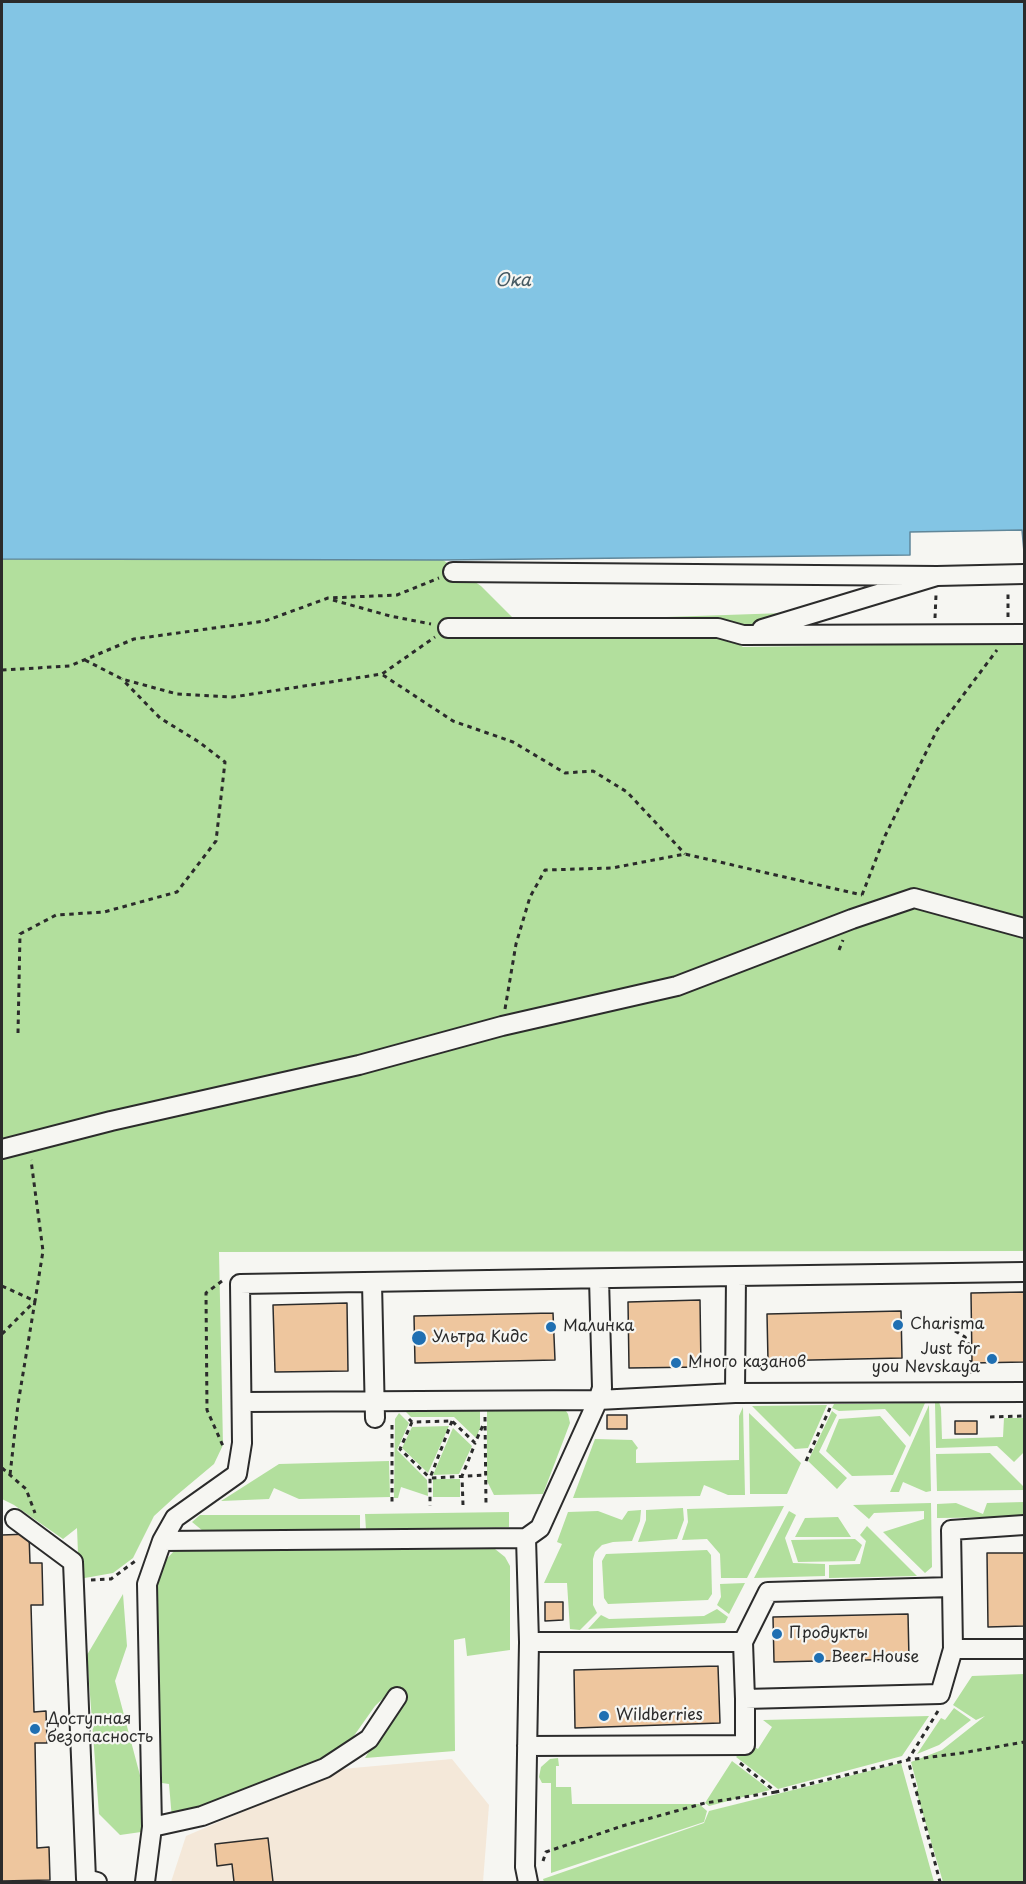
<!DOCTYPE html>
<meta charset="utf-8">
<style>
body{margin:0}
#map{position:relative;width:1026px;height:1884px;overflow:hidden;background:#f6f6f2;font-family:"Playpen Sans",sans-serif}
canvas{display:block}
.frame{position:absolute;inset:0;border:3px solid #2b2b2b;pointer-events:none}
</style>
<div id="map">
<canvas width="1026" height="1884"></canvas>
<div class="frame"></div>
</div>
<script>
const ctx = document.querySelector('canvas').getContext('2d');
ctx.lineJoin = 'round';
function fillPath(path, color) { ctx.fillStyle = color; ctx.fill(path, 'evenodd'); }
const poly = rows => new Path2D(rows.map(r => 'M' + r).join(''));
function strokePath(path, color, width, dash) { ctx.strokeStyle = color; ctx.lineWidth = width; ctx.lineCap = dash ? 'butt' : 'round'; ctx.setLineDash(dash || []); ctx.stroke(path); }
function label(font, color, halo, rows, align = 'center') {
  ctx.font = font + ' "Playpen Sans",sans-serif'; ctx.lineWidth = 4.5; ctx.setLineDash([]); ctx.textBaseline = 'middle'; ctx.strokeStyle = halo; ctx.fillStyle = color; for (const [text, x, y, turn = 0] of rows) {
    ctx.save(); ctx.translate(x, y); ctx.rotate((+turn || 0) * Math.PI / 180); ctx.textAlign = isNaN(turn) ? turn : align; if (halo) ctx.strokeText(text, 0, 0); ctx.fillText(text, 0, 0); ctx.restore();
  }
}
const built = poly([
 [452,1759,489,1805,483,1882,171,1882,186,1836,342,1769]
]);
const green = poly([
 [2,559,443,560,481,586,517,622,785,613,726,637,743,647,1024,643,1024,1251,219,1252,223,1445,214,1464,177,1495,154,1516,133,1558,113,1573,79,1579,77,1528,63,1539,14,1505,2,1499],
 [939,1402,941,1408,942,1439,1003,1437,1004,1418,1024,1418,1024,1452,1014,1462,997,1446,936,1448,935,1403],
 [925,1403,910,1437,885,1409,839,1411,832,1408,834,1404],
 [827,1405,808,1448,795,1449,752,1406],
 [929,1405,931,1491,926,1492,903,1482,899,1492,890,1492],
 [480,1407,480,1428,476,1438,454,1417,411,1417,403,1409],
 [487,1407,564,1408,568,1414,570,1423,543,1494,494,1495,487,1481],
 [743,1407,745,1495,728,1495,704,1485,700,1496,573,1498,595,1439,632,1440,638,1448,636,1450,636,1463,739,1460,739,1416],
 [832,1411,837,1415,819,1452,847,1478,837,1489,808,1461],
 [399,1413,409,1423,397,1450,427,1480,428,1496,401,1487,398,1498,394,1498,395,1419],
 [749,1413,801,1463,787,1494,750,1494],
 [880,1416,906,1446,893,1475,852,1476,826,1451,839,1419],
 [449,1426,428,1473,402,1448,412,1427],
 [453,1428,472,1446,459,1474,433,1475],
 [990,1453,1024,1487,1024,1490,937,1491,936,1454],
 [389,1461,390,1497,299,1499,274,1488,269,1499,221,1501,279,1464],
 [433,1479,460,1479,460,1497,433,1497],
 [1024,1502,1024,1517,937,1518,937,1504,956,1503,983,1514,987,1503],
 [931,1503,932,1567,925,1573,883,1532,924,1519,924,1511,874,1513,869,1519,853,1505],
 [784,1506,747,1578,721,1578,720,1554,707,1539,682,1540,688,1522,687,1509],
 [683,1508,684,1520,677,1539,638,1542,646,1520,646,1510],
 [641,1510,640,1521,632,1541,613,1542,602,1545,595,1552,593,1559,593,1605,597,1613,580,1630,570,1629,567,1583,544,1583,562,1544,557,1542,568,1512,598,1511,622,1520,628,1511],
 [789,1511,796,1515,785,1538,793,1563,825,1564,825,1576,754,1578],
 [509,1512,509,1527,366,1530,365,1514],
 [200,1515,360,1515,360,1530,203,1531,192,1522],
 [838,1517,851,1537,795,1537,805,1518],
 [867,1526,917,1576,829,1578,829,1565,860,1564,866,1541,860,1535],
 [855,1539,862,1545,855,1561,798,1562,791,1540],
 [495,1549,505,1557,510,1566,510,1650,467,1656,465,1638,454,1640,455,1751,365,1758,404,1693,393,1689,375,1706,351,1740,322,1763,172,1819,169,1784,162,1783,154,1597,162,1564,174,1551],
 [707,1550,711,1555,712,1594,708,1600,608,1604,604,1598,602,1561,606,1554],
 [745,1583,729,1614,717,1605,721,1597,720,1584],
 [123,1594,127,1646,115,1681,146,1798,141,1832,120,1835,99,1814,87,1655],
 [717,1609,728,1617,725,1623,588,1629,601,1615,609,1619,704,1616],
 [1024,1674,1024,1882,943,1882,916,1791,918,1788,911,1762,942,1750,985,1716,976,1720,953,1705,972,1676],
 [954,1708,971,1720,939,1745,917,1754,941,1718,945,1720],
 [929,1716,902,1756,778,1789,736,1757,749,1744,758,1749,772,1727,763,1720],
 [558,1758,559,1766,556,1766,556,1787,571,1787,572,1804,699,1804,707,1811,704,1822,551,1873,551,1783,542,1783,539,1777,541,1767,550,1759],
 [732,1761,770,1790,709,1806,705,1803],
 [901,1763,934,1882,544,1882,543,1879,704,1823,709,1811]
]);
const water = poly([
 [2,2,1024,2,1024,552,1022,530,910,532,910,555,443,560,2,559,2,2]
]);
const building = poly([
 [1024,1292,1024,1362,972,1363,971,1293,1024,1292],
 [700,1300,701,1367,629,1368,628,1302,700,1300],
 [347,1303,348,1371,275,1372,273,1305,347,1303],
 [901,1311,902,1358,768,1361,767,1314,901,1311],
 [553,1313,555,1360,415,1363,414,1316,553,1313],
 [607,1415,627,1415,627,1429,607,1429,607,1415],
 [955,1421,977,1421,977,1434,955,1434,955,1421],
 [29,1534,30,1563,42,1563,43,1605,31,1605,34,1712,46,1711,47,1743,35,1743,37,1848,49,1847,50,1880,2,1881,2,1535,29,1534],
 [987,1553,1024,1553,1024,1626,988,1627,987,1553],
 [545,1602,563,1602,563,1620,545,1621,545,1602],
 [908,1614,909,1659,774,1662,773,1617,908,1614],
 [718,1666,720,1723,575,1728,574,1670,718,1666],
 [268,1838,273,1882,234,1882,232,1864,217,1866,215,1844,268,1838]
]);
const path = poly([
 [333,600,390,616,431,624],
 [1008,617,1008,591],
 [935,618,936,595],
 [85,660,122,679,177,694,233,697,382,674,435,637],
 [2,670,70,666,134,639,265,621,328,598,397,595,439,578],
 [383,675,453,721,513,742,565,773,593,771,627,792,685,854],
 [862,895,885,836,937,730,997,650],
 [839,950,843,940],
 [505,1009,516,944,530,897,545,870,612,868,685,854,862,895],
 [18,1033,20,934,56,915,104,912,177,892,216,841,225,762,199,742,160,718,122,679],
 [222,1281,206,1293,207,1410,223,1446],
 [2,1286,35,1301,18,1404,10,1475],
 [955,1331,965,1337,970,1347,971,1375],
 [2,1334,35,1301,43,1251,31,1160],
 [485,1417,486,1505],
 [990,1417,1024,1416],
 [409,1419,412,1422,452,1421,475,1443,484,1423],
 [452,1421,430,1478,486,1475],
 [412,1422,400,1449,430,1478,430,1506],
 [392,1425,392,1506],
 [806,1461,830,1408],
 [2,1468,26,1489,35,1513],
 [463,1505,462,1476,475,1444],
 [91,1580,111,1579,138,1559],
 [938,1711,908,1760,940,1882],
 [740,1763,776,1792,908,1760,962,1753,1024,1742],
 [543,1861,546,1852,622,1826,705,1803,776,1792]
]);
const minor = poly([
 [453,572,937,576],
 [448,628,718,628,743,635,1024,634],
 [762,629,937,576,1024,574],
 [2,1149,111,1121,359,1065,502,1026,677,986,852,919,914,898,1024,928],
 [736,1276,1024,1272],
 [372,1283,375,1418],
 [243,1402,598,1400,735,1393,1024,1392],
 [15,1519,73,1562,86,1879,97,1882],
 [526,1538,529,1642,525,1867,528,1882],
 [162,1541,175,1518,237,1474,242,1443,240,1284,736,1276,735,1393],
 [952,1587,951,1530,1024,1525],
 [529,1642,743,1642,745,1699],
 [743,1642,768,1592,952,1587,953,1649],
 [527,1746,745,1745,745,1699,940,1694,953,1649,1024,1649],
 [152,1827,202,1816,325,1768,369,1739,397,1697],
 [145,1882,152,1827,147,1584,162,1541,526,1538,540,1528,598,1400,602,1388,599,1279]
]);
const markers = [
 [898,1325,6,"#1f6fb2"],
 [551,1327,6,"#1f6fb2"],
 [419,1338,8,"#1f6fb2"],
 [992,1359,6,"#1f6fb2"],
 [676,1363,6,"#1f6fb2"],
 [777,1634,6,"#1f6fb2"],
 [819,1658,6,"#1f6fb2"],
 [604,1716,6,"#1f6fb2"],
 [35,1729,6,"#1f6fb2"]
];
const poiNames = [
 ["Charisma",910,1325],
 ["Малинка",563,1327],
 ["Ультра Кидс",432,1338],
 ["Just for",980,1350,"right"],
 ["you Nevskaya",980,1368,"right"],
 ["Много казанов",688,1363],
 ["Продукты",789,1634],
 ["Beer House",831,1658],
 ["Wildberries",616,1716],
 ["Доступная",47,1720],
 ["безопасность",47,1738]
];
const waterNames = [
 ["Ока",513,281]
];
fillPath(built, '#f4e8d9');
fillPath(green, '#b2df9d');
fillPath(water, '#83c5e4');
strokePath(water, '#60879a', 1.5);
fillPath(building, '#eec69e');
strokePath(building, '#2b2b2b', 1.5);
strokePath(minor, '#2b2b2b', 22);
strokePath(path, '#2b2b2b', 3, [4.5, 4.5]);
strokePath(minor, '#f6f6f2', 18);
for (const [x, y, r, color] of markers) { const dot = new Path2D(); dot.arc(x, y, r, 0, 2 * Math.PI); ctx.fillStyle = color; ctx.fill(dot); strokePath(dot, '#f6f6f2', 2); }
label('16px', '#2b2b2b', '#f6f6f2', poiNames, 'left');
label('italic 18px', '#455962', '#f6f6f2', waterNames);
</script>
